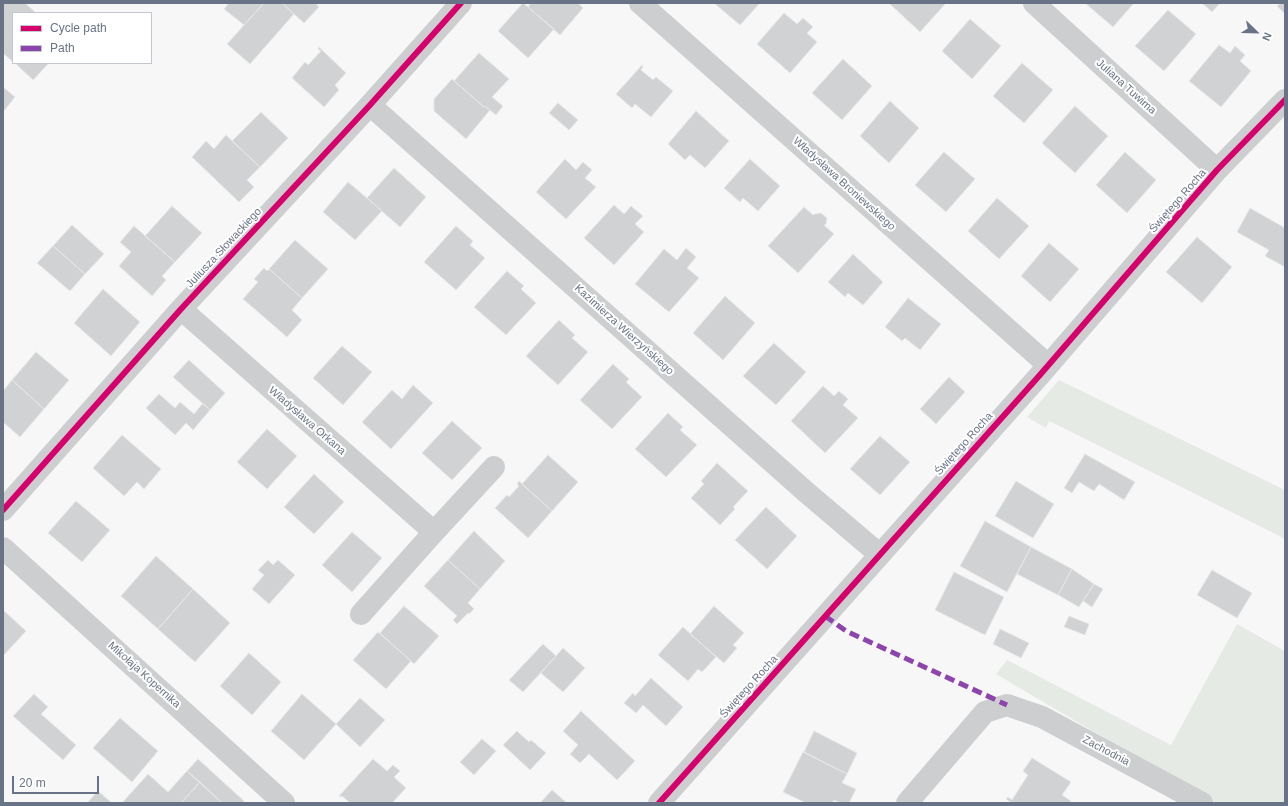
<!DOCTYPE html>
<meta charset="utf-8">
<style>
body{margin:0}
#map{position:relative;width:1288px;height:806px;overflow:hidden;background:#f7f7f7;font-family:Helvetica,sans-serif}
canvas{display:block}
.frame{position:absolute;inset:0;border:4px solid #697386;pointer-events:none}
.legend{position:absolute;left:12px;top:12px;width:140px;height:52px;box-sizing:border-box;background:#fff;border:1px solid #c3c7cf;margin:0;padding:5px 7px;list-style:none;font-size:12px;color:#697386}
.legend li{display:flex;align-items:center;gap:8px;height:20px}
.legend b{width:20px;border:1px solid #c3c7cf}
.north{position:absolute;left:1236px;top:12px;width:40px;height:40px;-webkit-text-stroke:3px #fff;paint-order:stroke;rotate:113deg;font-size:11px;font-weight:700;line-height:16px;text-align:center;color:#697386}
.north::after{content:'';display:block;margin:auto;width:14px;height:18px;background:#697386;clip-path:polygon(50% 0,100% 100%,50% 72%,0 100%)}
.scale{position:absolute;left:12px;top:776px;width:87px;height:18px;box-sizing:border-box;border:2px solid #697386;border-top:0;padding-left:5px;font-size:12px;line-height:14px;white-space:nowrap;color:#697386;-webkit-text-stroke:3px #fff;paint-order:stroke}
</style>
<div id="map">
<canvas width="1288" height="806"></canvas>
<div class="frame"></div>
<ul class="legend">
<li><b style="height:5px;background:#d6006c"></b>Cycle path</li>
<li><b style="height:5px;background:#8e44ad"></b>Path</li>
</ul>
<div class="north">N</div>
<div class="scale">20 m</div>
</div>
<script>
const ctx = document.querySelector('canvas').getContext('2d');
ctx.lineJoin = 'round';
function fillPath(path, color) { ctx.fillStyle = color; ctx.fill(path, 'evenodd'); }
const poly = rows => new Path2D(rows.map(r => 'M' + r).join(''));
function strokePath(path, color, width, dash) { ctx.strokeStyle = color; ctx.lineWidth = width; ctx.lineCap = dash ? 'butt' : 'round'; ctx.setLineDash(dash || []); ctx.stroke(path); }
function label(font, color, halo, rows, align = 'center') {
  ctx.font = font + ' Helvetica,sans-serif'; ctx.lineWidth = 4; ctx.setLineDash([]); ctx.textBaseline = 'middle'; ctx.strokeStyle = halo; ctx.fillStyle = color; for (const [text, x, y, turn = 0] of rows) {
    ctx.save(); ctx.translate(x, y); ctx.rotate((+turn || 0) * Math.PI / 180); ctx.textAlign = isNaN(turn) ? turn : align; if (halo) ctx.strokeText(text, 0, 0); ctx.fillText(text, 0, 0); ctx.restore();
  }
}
const green = poly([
 [1059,380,1285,490,1285,539,1049,421,1046,428,1027,417],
 [1237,624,1285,651,1285,803,1214,803,996,674,1007,660,1171,745]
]);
const building = poly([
 [3,3,25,3,36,13,13,13,13,62,3,53,3,3],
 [229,3,264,3,244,25,224,9,229,3],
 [264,3,282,3,294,14,250,64,227,44,264,3],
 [282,3,315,3,319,7,304,23,282,3],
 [523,3,554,29,528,58,498,31,523,3],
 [531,3,578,3,583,8,560,35,528,7,531,3],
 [714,3,760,3,740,25,714,3],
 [891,3,946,3,920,32,890,4,891,3],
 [1085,3,1134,3,1113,27,1085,3],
 [1202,3,1220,3,1212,12,1202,3],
 [1281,3,1285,3,1285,14,1277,6,1281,3],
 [1168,10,1196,34,1164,71,1135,46,1168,10],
 [784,13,797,24,803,18,813,27,807,33,817,42,790,73,757,44,784,13],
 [970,19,1001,46,972,79,942,51,970,19],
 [1219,45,1230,53,1235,46,1245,55,1240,61,1251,71,1221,107,1189,81,1219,45],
 [319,47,346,73,335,85,339,90,324,107,292,78,305,62,308,65,321,51,318,49,319,47],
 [479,53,509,79,492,97,503,106,496,115,485,106,484,107,454,81,479,53],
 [843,59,872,86,842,120,812,93,843,59],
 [15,63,49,63,33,80,15,63],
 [1022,63,1053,90,1024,123,993,96,1022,63],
 [642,65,643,66,641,70,653,80,656,77,673,91,651,117,635,104,632,108,616,94,642,65],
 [452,79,484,107,485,106,490,110,466,139,434,111,434,99,452,79],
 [3,87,15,97,3,112,3,87],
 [890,101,919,128,889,163,860,136,890,101],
 [558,103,578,120,569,130,549,113,558,103],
 [1075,106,1108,136,1075,173,1042,143,1075,106],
 [696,111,729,141,705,168,690,155,685,160,668,144,696,111],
 [261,112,288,138,260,167,232,141,261,112],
 [226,135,260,167,247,180,254,187,239,202,192,157,206,141,214,149,226,135],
 [944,152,975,179,946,212,915,185,944,152],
 [1125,152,1156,180,1127,213,1096,185,1125,152],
 [565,159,576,170,583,162,592,170,585,178,596,187,566,219,536,192,565,159],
 [750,159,780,186,758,211,743,198,740,202,724,188,750,159],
 [394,168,426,197,400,227,367,198,394,168],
 [348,182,382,211,355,240,323,212,348,182],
 [997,198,1029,226,999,259,968,231,997,198],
 [614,205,624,214,631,206,643,216,635,224,644,232,614,265,584,238,614,205],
 [172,206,202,233,175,262,145,236,172,206],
 [804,207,813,215,815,214,821,213,827,218,826,224,824,225,834,234,798,273,768,246,804,207],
 [1250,208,1285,228,1285,267,1265,256,1269,250,1237,232,1250,208],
 [72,225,104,254,85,274,53,246,72,225],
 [134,226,175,262,162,276,166,280,152,296,119,266,131,252,120,242,134,226],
 [456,226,473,241,470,245,485,258,456,290,424,262,456,226],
 [1197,237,1232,267,1202,303,1166,272,1197,237],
 [295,240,328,269,302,298,269,269,295,240],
 [1049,243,1079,269,1050,302,1021,276,1049,243],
 [53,246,85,274,70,291,37,263,53,246],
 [686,248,696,257,687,268,699,278,669,312,635,284,664,249,677,260,686,248],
 [853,254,883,282,863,305,848,293,845,297,828,282,853,254],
 [264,268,267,271,269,269,302,298,292,310,302,320,287,337,243,299,258,282,254,279,264,268],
 [507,271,524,286,521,289,536,303,506,335,474,307,507,271],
 [103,289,140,322,111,356,74,323,103,289],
 [725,296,755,323,723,360,693,333,725,296],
 [908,298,941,324,920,350,905,338,902,341,885,327,908,298],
 [559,320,575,335,572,338,588,352,558,385,526,356,559,320],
 [774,343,806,372,776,405,743,376,774,343],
 [342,346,372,372,343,405,313,378,342,346],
 [36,352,69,380,44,409,12,380,36,352],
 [189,360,225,393,210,410,173,377,189,360],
 [613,364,629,379,626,382,642,397,612,429,580,400,613,364],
 [949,377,965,392,936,424,920,409,949,377],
 [12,380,44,409,20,437,3,422,3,391,12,380],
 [413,385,433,403,391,449,362,422,392,390,402,399,413,385],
 [823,386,834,396,839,391,848,399,843,405,858,418,825,453,791,421,823,386],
 [159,394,175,408,180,402,194,414,203,403,210,410,193,430,186,423,175,435,146,408,159,394],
 [668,413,683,427,680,430,697,445,666,477,635,449,668,413],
 [452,421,482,448,452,480,422,453,452,421],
 [267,429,297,456,267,489,237,462,267,429],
 [122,435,161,469,144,489,137,482,124,496,93,468,122,435],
 [880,436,910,462,880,495,850,469,880,436],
 [1085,454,1135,482,1124,500,1099,484,1094,491,1079,482,1072,493,1064,488,1085,454],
 [548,455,578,482,552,511,522,484,548,455],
 [717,463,748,491,733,507,735,509,720,525,691,498,704,484,701,481,717,463],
 [314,474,344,502,314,534,284,507,314,474],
 [519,481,552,511,528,538,495,508,507,495,509,497,519,486,517,484,519,481],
 [1016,481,1054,504,1033,538,995,516,1016,481],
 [76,501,110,530,82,562,48,533,76,501],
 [766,507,797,536,767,569,735,540,766,507],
 [985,521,1031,547,1007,592,960,566,985,521],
 [474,531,505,561,480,589,448,560,474,531],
 [352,532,382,558,352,592,322,565,352,532],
 [1031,547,1072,569,1058,595,1017,574,1031,547],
 [156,556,193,589,158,629,121,596,156,556],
 [268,560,273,565,278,560,295,575,269,604,252,589,264,575,258,570,268,560],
 [448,560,480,589,468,603,474,609,469,614,468,613,457,624,453,620,457,616,424,586,448,560],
 [1072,569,1094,584,1079,607,1058,595,1072,569],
 [1212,570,1252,593,1237,618,1197,595,1212,570],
 [954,572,1004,597,985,635,935,610,954,572],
 [1094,584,1103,589,1092,607,1083,601,1094,584],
 [193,589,230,623,195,662,158,629,193,589],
 [404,606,439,636,414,664,380,633,404,606],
 [714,606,744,633,733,645,737,648,724,663,690,634,714,606],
 [3,610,26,631,3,656,3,610],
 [1069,616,1089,624,1085,635,1064,627,1069,616],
 [683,627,716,657,702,672,698,669,688,681,658,655,683,627],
 [1000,629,1029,643,1021,658,993,644,1000,629],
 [378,632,411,661,386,689,353,660,378,632],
 [543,644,556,656,523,692,509,680,543,644],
 [563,648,585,668,563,692,541,673,563,648],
 [249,653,281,682,252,715,220,686,249,653],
 [651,678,683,707,666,726,643,705,636,713,624,703,633,693,635,696,651,678],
 [34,694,48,707,41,714,76,745,63,760,13,716,34,694],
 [302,694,336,724,304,760,271,731,302,694],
 [360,698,385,720,360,747,336,724,360,698],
 [581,711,635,761,617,780,589,754,580,763,570,754,578,745,563,731,581,711],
 [120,718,158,751,132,782,93,748,120,718],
 [517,731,529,742,531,740,546,753,530,770,503,745,517,731],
 [814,731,857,753,847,774,804,752,814,731],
 [482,739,496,751,474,775,460,762,482,739],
 [803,752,847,774,842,783,856,789,849,803,841,803,834,800,832,803,806,803,783,792,803,752],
 [1032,758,1071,782,1062,795,1071,801,1069,803,1012,803,1006,799,1008,797,1012,800,1028,775,1023,771,1032,758],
 [198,759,244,801,242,803,222,803,187,771,198,759],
 [373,759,387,771,393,765,400,771,394,777,406,788,392,803,350,803,342,796,341,797,339,796,373,759],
 [187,771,200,782,181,803,122,803,148,774,168,792,187,771],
 [200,782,222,803,181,803,200,782],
 [552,790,567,803,540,803,552,790],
 [98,791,112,803,87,803,98,791]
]);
const street = poly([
 [640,3,1048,365],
 [1034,3,1217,170],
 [370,105,806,492,879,554],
 [181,309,434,532,361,614],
 [3,510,181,309,370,105,461,3],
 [434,532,494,467],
 [3,548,284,803],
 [659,803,1039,376,1217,170,1285,100],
 [907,803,985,712,1007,705,1042,717,1202,803]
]);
const quiet = poly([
 [825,616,846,631,1007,705]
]);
const cycleway = poly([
 [3,510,181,309,370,105,461,3],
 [659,803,1039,376,1217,170,1285,100]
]);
const streetNames = [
 ["Juliana Tuwima",1126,87,42],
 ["Władysława Broniewskiego",844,184,42],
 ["Świętego Rocha",1178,201,-49],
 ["Juliusza Słowackiego",224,248,-47],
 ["Kazimierza Wierzyńskiego",624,330,42],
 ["Władysława Orkana",307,421,41],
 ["Świętego Rocha",964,444,-48],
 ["Mikołaja Kopernika",144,675,42],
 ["Świętego Rocha",749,687,-48],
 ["Zachodnia",1106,751,28]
];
fillPath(green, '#e6eae5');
fillPath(building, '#d0d2d3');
strokePath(building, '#e6e6e6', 1);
strokePath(street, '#cdced0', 22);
strokePath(quiet, '#8e44ad', 5, [10, 5]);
strokePath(cycleway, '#d6006c', 6);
label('11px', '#697386', '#fff', streetNames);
</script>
